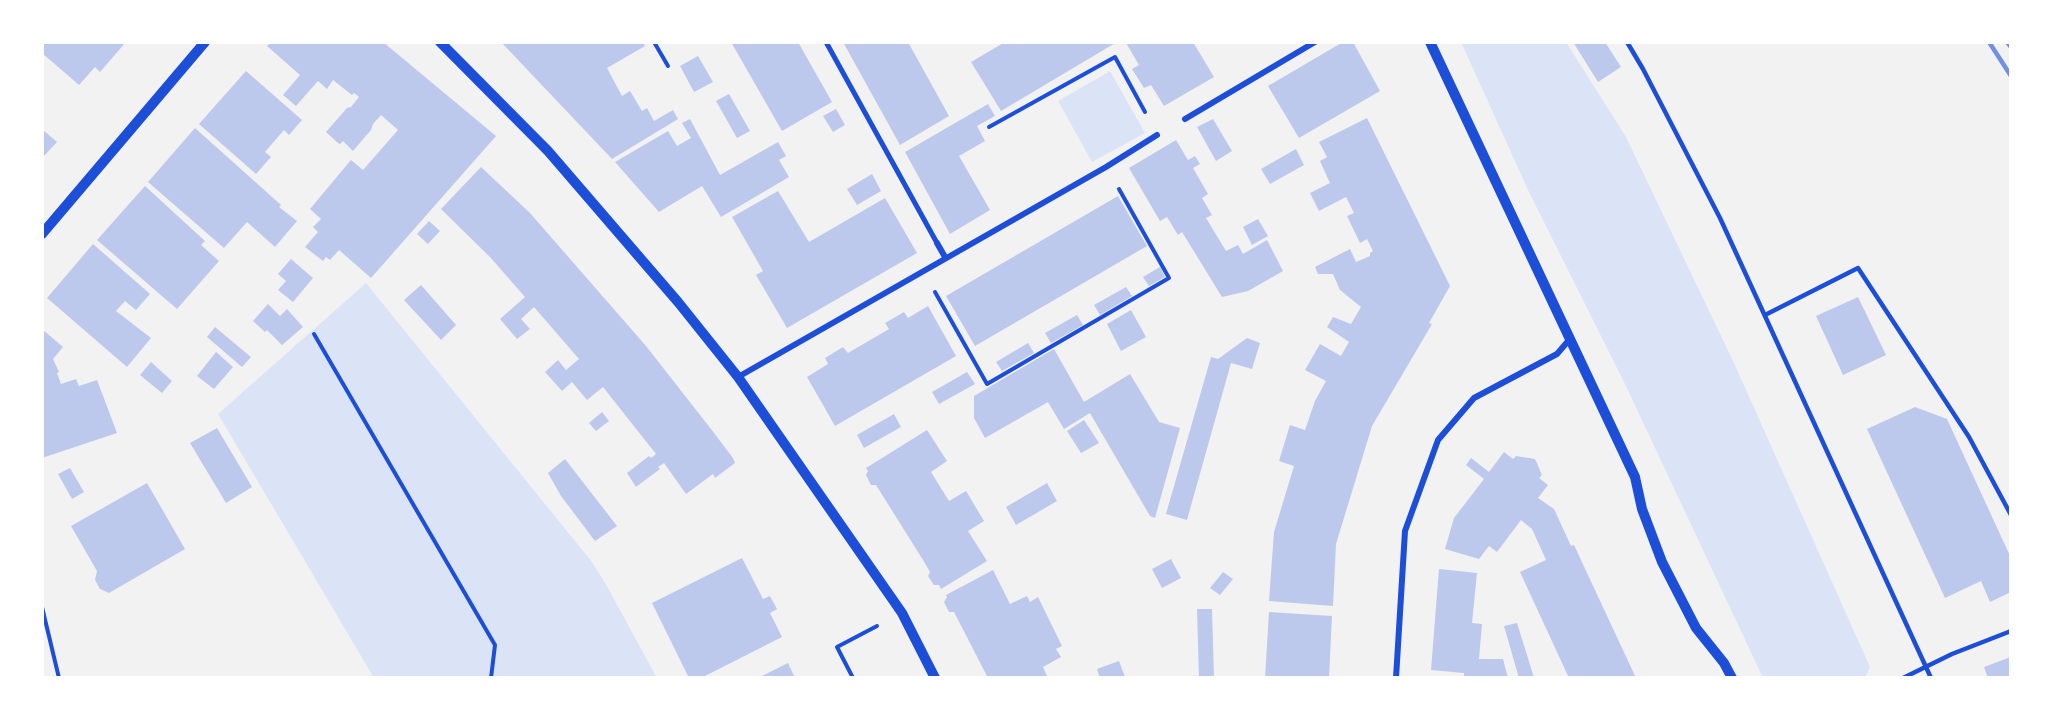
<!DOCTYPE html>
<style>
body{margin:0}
#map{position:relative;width:2053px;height:720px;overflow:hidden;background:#f2f2f2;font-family:"Libre Baskerville",serif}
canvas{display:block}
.frame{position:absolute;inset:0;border:44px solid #fff;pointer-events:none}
</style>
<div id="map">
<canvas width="2053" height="720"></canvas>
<div class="frame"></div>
</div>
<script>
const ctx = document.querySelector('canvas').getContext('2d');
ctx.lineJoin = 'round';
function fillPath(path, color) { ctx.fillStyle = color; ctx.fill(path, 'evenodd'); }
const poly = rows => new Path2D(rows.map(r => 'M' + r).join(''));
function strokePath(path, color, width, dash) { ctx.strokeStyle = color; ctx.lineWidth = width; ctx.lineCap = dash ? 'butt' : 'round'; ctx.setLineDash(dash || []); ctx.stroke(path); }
const green = poly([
 [1461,42,1566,42,1626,137,1734,363,1870,667,1865,678,1763,678,1625,384,1528,190],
 [1110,71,1145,133,1092,162,1058,101],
 [366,283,592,562,608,588,657,678,374,678,218,414]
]);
const building = poly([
 [42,42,126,42,100,72,95,67,79,85,42,53],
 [271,42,383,42,496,136,371,278,339,250,330,260,326,257,323,261,305,247,318,232,313,227,321,219,310,209,351,160,363,170,398,130,381,115,373,124,371,130,353,151,343,141,340,144,338,143,326,132,347,108,351,107,359,97,354,93,352,95,333,80,327,89,318,81,296,106,283,95,300,75,267,46],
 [501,42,643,42,645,46,607,68,622,96,630,91,642,111,647,108,654,121,673,110,678,119,612,159],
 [731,42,798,42,832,102,782,131],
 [843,42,908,42,949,116,900,145],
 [1005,42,1117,42,1001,111,971,62],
 [1129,42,1193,42,1214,77,1164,106,1151,85,1144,88,1132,69,1139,65,1126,43],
 [1343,42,1353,42,1380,91,1299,138,1268,86],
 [1573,42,1605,42,1621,67,1598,82],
 [698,56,713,82,694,92,680,66],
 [246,71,302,120,289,135,284,130,265,152,271,157,256,174,199,124],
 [729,94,750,131,737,138,716,101],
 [988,104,995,116,977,126,985,141,959,156,990,210,950,234,905,152],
 [836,109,845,125,833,132,823,116],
 [1367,118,1450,286,1429,323,1432,324,1372,426,1336,544,1333,606,1269,601,1274,532,1294,466,1279,461,1290,425,1305,430,1315,401,1326,381,1305,370,1320,344,1341,356,1349,342,1327,327,1333,317,1351,324,1361,307,1340,290,1333,274,1318,274,1315,267,1350,249,1356,262,1370,256,1370,253,1373,251,1367,239,1360,243,1347,216,1354,213,1346,197,1319,211,1310,193,1330,183,1320,161,1327,157,1319,142],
 [690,119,720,175,778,142,786,156,779,160,789,177,721,217,702,186,659,212,615,162,668,131,677,146,691,138,682,123],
 [1213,119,1232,151,1216,161,1197,127],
 [195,128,281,205,279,207,297,221,275,247,247,222,224,248,148,182],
 [42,129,57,142,44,156,42,154],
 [1176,140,1188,160,1195,156,1200,164,1193,168,1208,194,1202,198,1212,215,1206,218,1226,251,1238,245,1243,254,1267,240,1283,271,1248,291,1222,297,1182,232,1178,235,1167,217,1160,221,1129,168],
 [1296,149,1304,165,1270,184,1261,169],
 [481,167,530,213,646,346,711,429,733,458,735,463,715,478,713,474,686,494,664,463,658,467,660,469,636,487,627,473,649,456,651,458,656,454,603,387,587,400,572,382,562,391,545,372,558,360,566,370,579,359,534,307,521,319,530,329,517,339,500,319,525,297,490,257,441,209],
 [872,174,881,191,857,205,847,189],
 [145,186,205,241,201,245,219,261,177,309,97,240],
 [778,191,809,242,885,198,917,253,787,328,756,275,763,271,732,217],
 [1118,196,1147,246,975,346,946,296],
 [1258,219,1268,236,1252,245,1243,227],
 [429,221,440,231,428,244,417,234],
 [93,244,150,294,136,310,125,301,116,311,151,338,127,367,47,298],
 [291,259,313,278,293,302,278,290,286,281,278,274],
 [1160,267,1165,277,1149,286,1143,277],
 [421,285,456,325,441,340,404,300],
 [1126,287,1132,296,1100,315,1094,305],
 [1858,297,1886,355,1843,375,1816,316],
 [268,304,280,316,287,309,303,327,282,345,267,330,265,332,253,321],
 [928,306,956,356,835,426,807,377,828,364,825,358,843,347,848,353,889,329,885,323,904,312,908,318],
 [1131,310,1146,337,1121,351,1107,324],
 [1077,315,1083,325,1051,343,1045,333],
 [215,327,251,357,242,367,207,337],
 [42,329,63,347,53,359,59,372,57,373,61,384,76,379,79,386,97,380,117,433,42,458],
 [1247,338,1260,343,1252,369,1231,363,1187,520,1166,514,1211,357,1218,359],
 [1028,343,1034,353,1002,371,996,362],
 [1054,349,1084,402,1130,374,1159,422,1180,428,1155,518,1150,516,1090,413,1064,429,1048,402,985,438,974,418,974,396],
 [216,352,233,367,214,389,197,376],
 [151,362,172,381,162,393,140,375],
 [967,372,975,384,939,404,932,392],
 [1915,407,1947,419,2011,558,2011,592,1990,602,1981,581,1945,598,1867,429],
 [602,412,609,421,596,431,589,423],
 [894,414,901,427,864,448,857,435],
 [1084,420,1099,443,1081,453,1067,431],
 [217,428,252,487,226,503,190,443],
 [927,430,947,461,931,472,949,501,966,491,984,521,968,531,987,561,941,589,939,585,934,585,928,576,930,572,923,560,876,485,871,485,866,475,868,471,866,468],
 [1504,452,1513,459,1516,456,1535,459,1542,475,1539,478,1548,485,1538,498,1554,509,1571,546,1574,545,1636,678,1569,678,1520,572,1546,560,1532,529,1521,520,1497,552,1489,546,1479,559,1445,549,1454,518,1484,479,1466,465,1471,458,1489,472],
 [565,459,617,526,595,541,561,496,548,473],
 [70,468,84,492,72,499,58,474],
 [147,483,185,549,109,593,100,589,95,580,97,571,71,526],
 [1047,483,1057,501,1016,525,1006,507],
 [742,558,763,599,770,596,777,609,770,613,782,637,701,678,689,678,652,603],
 [1171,559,1181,578,1162,588,1152,569],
 [1439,569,1477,573,1472,623,1482,624,1479,659,1503,659,1508,678,1464,678,1464,673,1431,670],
 [993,570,1010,604,1027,596,1030,602,1038,597,1062,646,1056,649,1061,657,1043,667,1048,678,988,678,954,612,949,612,944,602,947,597,946,595],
 [1223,572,1233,579,1220,595,1210,588],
 [1197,609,1212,609,1214,678,1199,678],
 [1269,612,1332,616,1329,678,1265,678],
 [1517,623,1527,655,1534,678,1519,678,1504,626],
 [2011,657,2011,678,1988,678,1984,667],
 [1119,661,1125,677,1100,678,1097,669],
 [788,663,795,678,758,678]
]);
const path = poly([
 [654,42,668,66],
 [989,127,1115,57,1145,112],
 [935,292,987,384,1169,278,1119,189],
 [314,334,495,645,491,678],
 [42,607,59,678],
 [853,678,837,647,877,626]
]);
const service = poly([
 [1627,42,1643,69,1720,218,1931,678],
 [1765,315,1858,268,1969,437,2011,515],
 [1903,678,1952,654,2011,631]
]);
const pedestrian = poly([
 [826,42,937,243]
]);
const minor = poly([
 [1185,119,1315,42],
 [937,243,945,257],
 [738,377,1106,167,1157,135],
 [1396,678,1405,531,1438,440,1474,398,1557,354,1569,340]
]);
const tertiary = poly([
 [440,42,548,151,678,302,738,377,902,613,935,678],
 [1430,42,1635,477,1642,509,1662,562,1696,628,1724,663,1732,678],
 [42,234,205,42]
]);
const rail = poly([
 [1989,42,2011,76],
 [2007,42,2011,47]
]);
fillPath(green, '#dbe4f7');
fillPath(building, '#bdc9ec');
strokePath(path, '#1d4ed8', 4);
strokePath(service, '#1d4ed8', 4.5);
strokePath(pedestrian, '#1d4ed8', 5);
strokePath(minor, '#1d4ed8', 6);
strokePath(tertiary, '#1d4ed8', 10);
strokePath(rail, '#7290e2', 4.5);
</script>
